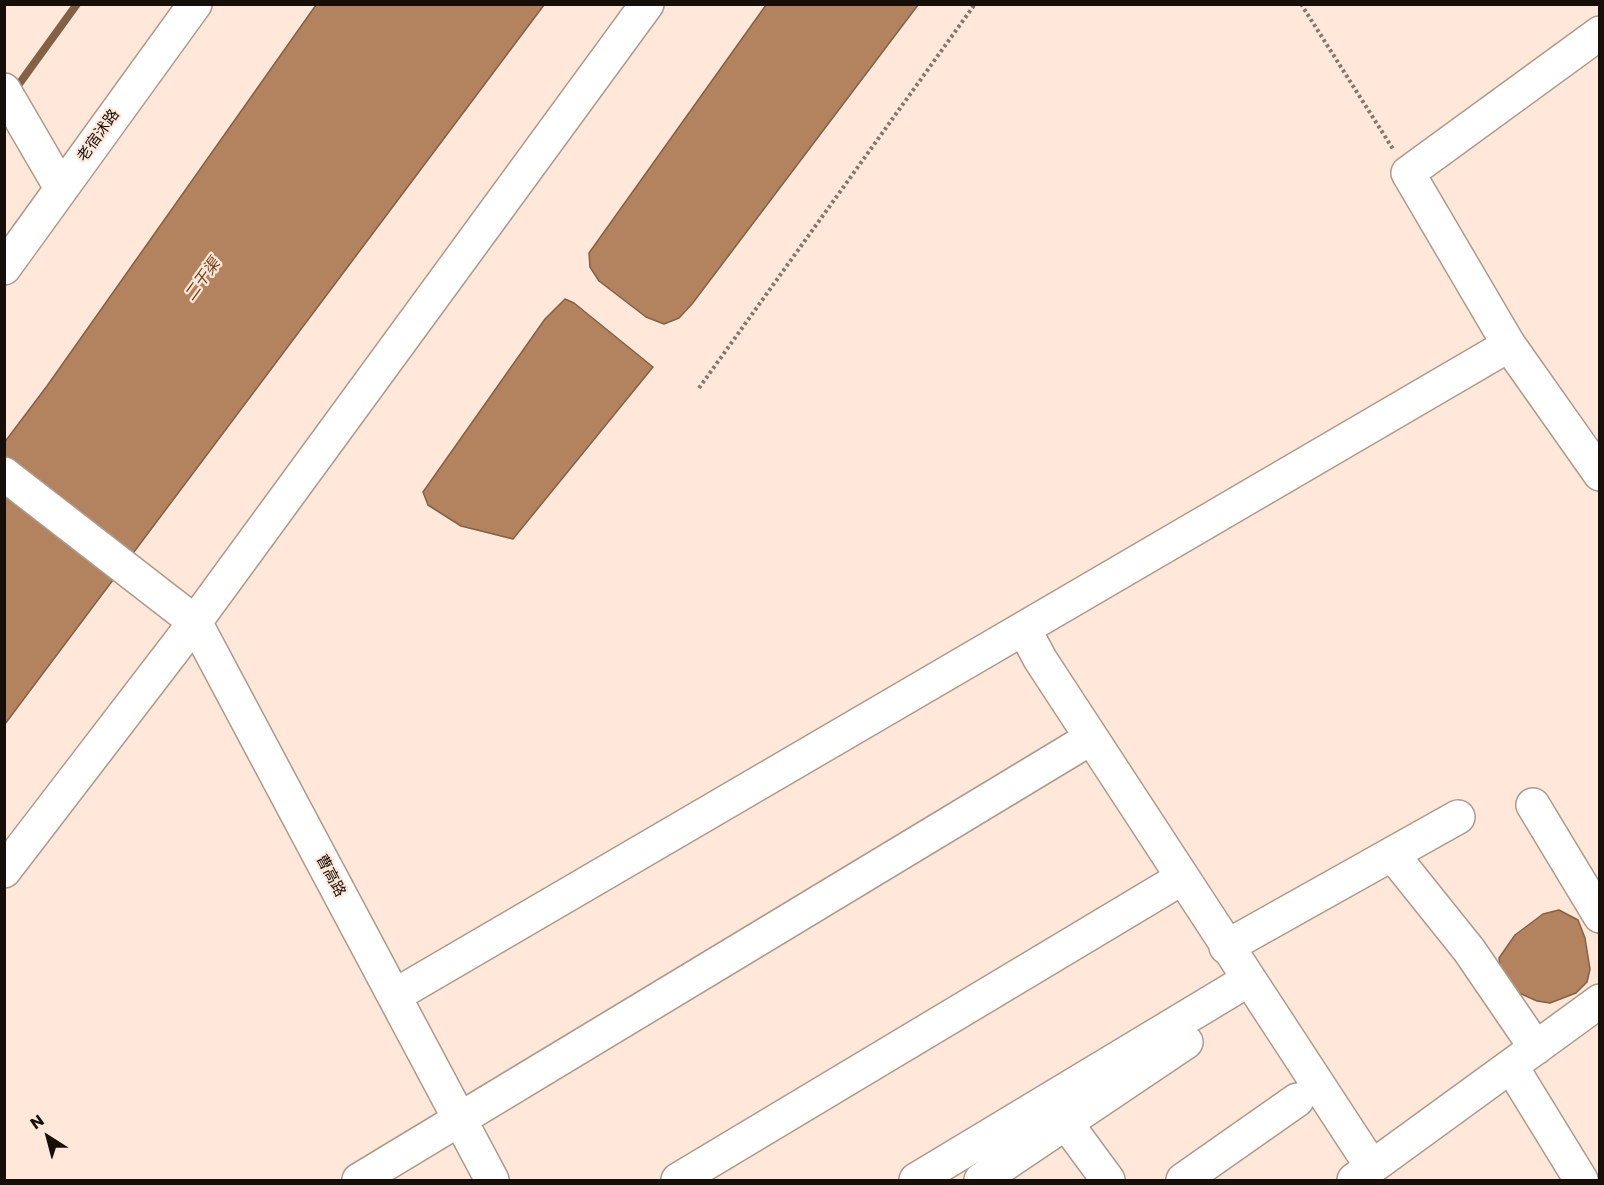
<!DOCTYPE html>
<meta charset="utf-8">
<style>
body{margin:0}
#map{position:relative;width:1604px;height:1185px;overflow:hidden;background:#ffe8d9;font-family:Poppins,sans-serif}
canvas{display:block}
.frame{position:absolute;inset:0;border:6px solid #160f09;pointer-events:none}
.north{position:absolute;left:18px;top:1107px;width:60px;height:60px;-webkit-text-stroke:4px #ffe8d9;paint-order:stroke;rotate:324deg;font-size:16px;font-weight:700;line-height:24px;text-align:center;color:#160f09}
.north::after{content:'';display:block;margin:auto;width:21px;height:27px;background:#160f09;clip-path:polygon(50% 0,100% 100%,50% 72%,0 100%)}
</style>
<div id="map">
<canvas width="1604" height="1185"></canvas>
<div class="frame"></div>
<div class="north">N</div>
</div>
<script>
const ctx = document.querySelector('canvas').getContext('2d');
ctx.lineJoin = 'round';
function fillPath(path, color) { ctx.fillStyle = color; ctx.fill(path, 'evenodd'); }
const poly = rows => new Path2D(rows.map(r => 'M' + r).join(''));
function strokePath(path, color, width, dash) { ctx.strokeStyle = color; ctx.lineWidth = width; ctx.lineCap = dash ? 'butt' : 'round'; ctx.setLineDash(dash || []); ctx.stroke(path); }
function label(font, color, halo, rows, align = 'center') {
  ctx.font = font + ' Poppins,"Noto Sans SC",sans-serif'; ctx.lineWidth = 4.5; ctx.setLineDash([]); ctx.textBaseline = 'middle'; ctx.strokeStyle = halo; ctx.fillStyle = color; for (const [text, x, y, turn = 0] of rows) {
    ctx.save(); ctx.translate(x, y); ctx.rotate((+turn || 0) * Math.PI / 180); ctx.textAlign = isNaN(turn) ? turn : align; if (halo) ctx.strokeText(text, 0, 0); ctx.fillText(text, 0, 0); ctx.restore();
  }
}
const water = poly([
 [316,5,544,5,5,724,4,443,47,386,316,5],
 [766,5,918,5,692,304,679,318,664,324,646,317,599,281,590,267,589,253,766,5],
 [565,299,574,303,653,367,513,539,461,526,428,505,423,492,545,319,565,299],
 [1559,910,1578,920,1585,938,1590,969,1587,982,1576,993,1550,1003,1537,1001,1517,992,1501,973,1499,958,1515,935,1543,914,1559,910]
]);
const stream = poly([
 [14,91,77,4]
]);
const path = poly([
 [1301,4,1393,149],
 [699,388,975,4]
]);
const minor = poly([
 [1600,33,1408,173,1509,345,1600,474],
 [4,90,61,188],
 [4,474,195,622,492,1180],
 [1024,629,1040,659,1372,1167],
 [1533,805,1600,916],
 [1392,854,1469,950,1536,1048],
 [4,871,195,622,647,4],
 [1226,947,1458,817],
 [394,996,1509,345],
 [1511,1066,1581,1180],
 [1066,1123,1108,1180],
 [359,1180,1091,738],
 [678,1180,1182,878],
 [916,1180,1248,980],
 [981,1180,1186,1042],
 [1183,1180,1297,1100],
 [1354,1180,1600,1001]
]);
const major = poly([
 [4,268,195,4]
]);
const streetNames = [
 ["老宿沭路",99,136,-54],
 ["曹高路",330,876,62]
];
const waterNames = [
 ["二干渠",203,280,-54]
];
fillPath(water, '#b3835f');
strokePath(water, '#846045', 1.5);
strokePath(stream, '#846045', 8);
strokePath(minor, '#ae9a8b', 36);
strokePath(major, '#ae9a8b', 36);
strokePath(path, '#86776d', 4, [3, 3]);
strokePath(minor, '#fff', 33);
strokePath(major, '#fff', 33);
label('15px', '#160f09', '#ffe8d9', streetNames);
label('italic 16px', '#6e3f15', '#ffe8d9', waterNames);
</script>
